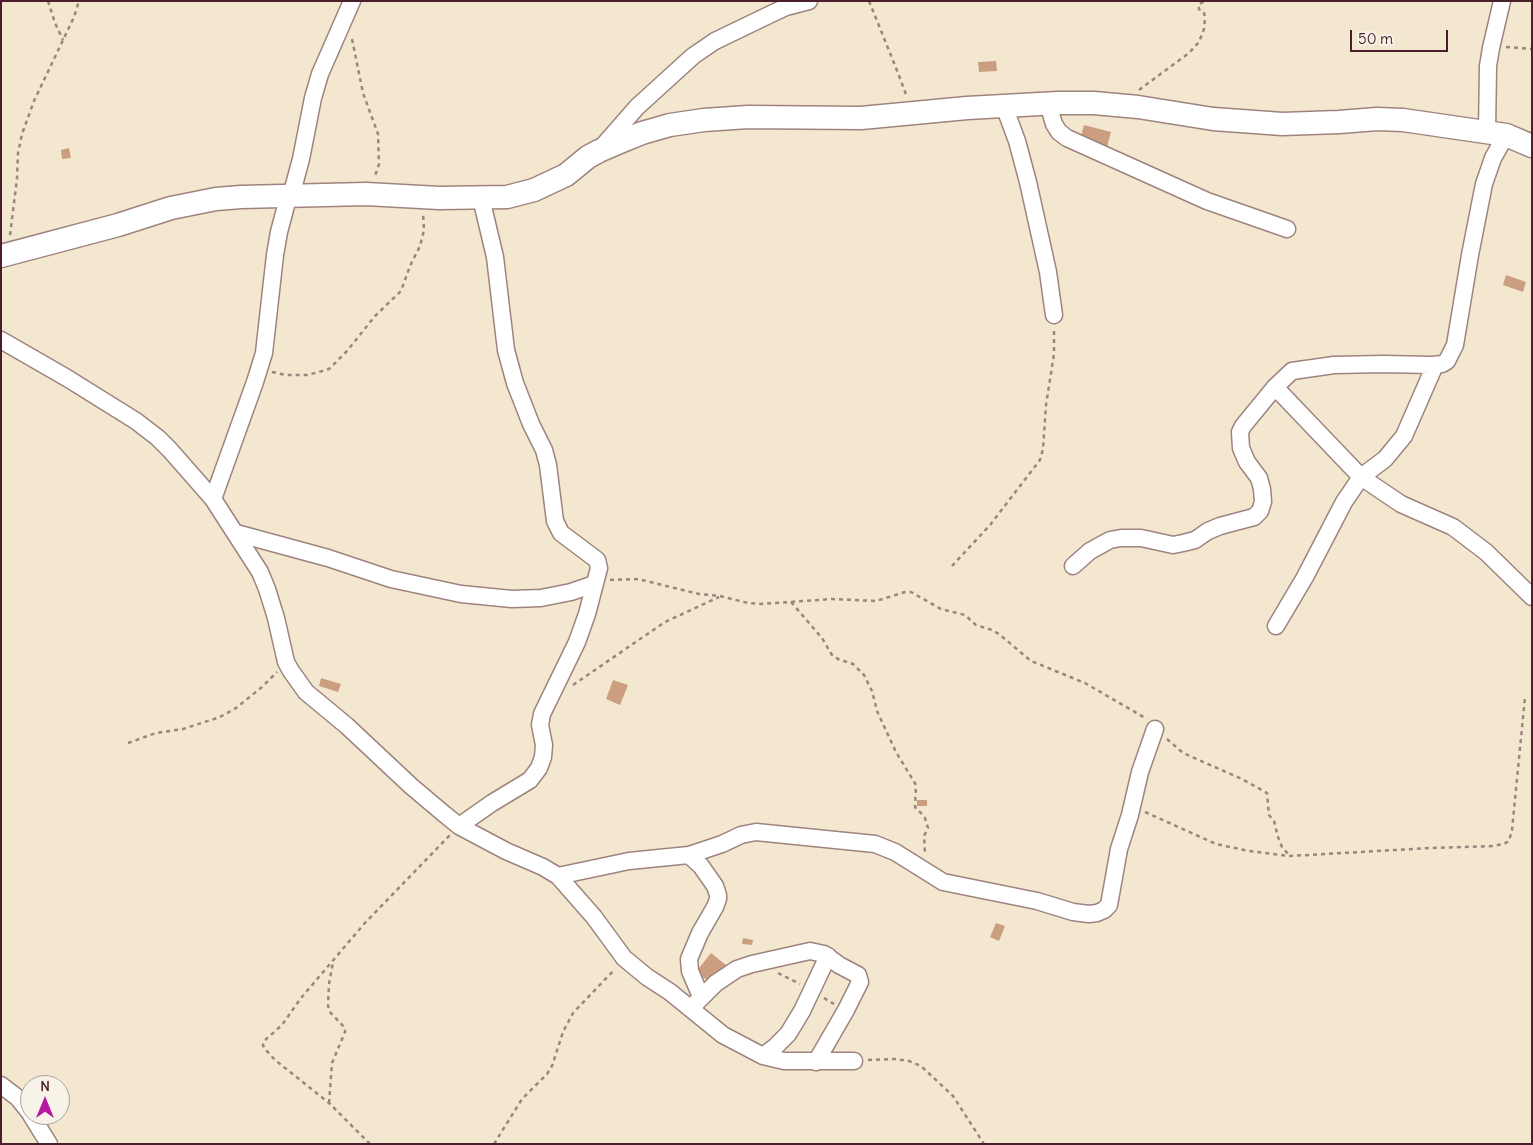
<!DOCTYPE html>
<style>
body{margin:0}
#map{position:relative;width:1533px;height:1145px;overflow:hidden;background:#f3e7d0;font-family:Delius,sans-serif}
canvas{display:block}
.frame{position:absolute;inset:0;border:2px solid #4a1f2b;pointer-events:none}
.north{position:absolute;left:20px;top:1075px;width:50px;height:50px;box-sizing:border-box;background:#f7f3e8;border:1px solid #b29e9c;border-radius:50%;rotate:0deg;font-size:14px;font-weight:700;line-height:20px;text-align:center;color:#4a1f2b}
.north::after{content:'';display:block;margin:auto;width:18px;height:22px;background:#b5179e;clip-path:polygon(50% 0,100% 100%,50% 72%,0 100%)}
.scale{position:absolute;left:1350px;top:30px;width:98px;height:22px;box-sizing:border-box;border:2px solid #4a1f2b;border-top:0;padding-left:6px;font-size:15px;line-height:18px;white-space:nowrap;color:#4a1f2b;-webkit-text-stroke:4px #f7f3e8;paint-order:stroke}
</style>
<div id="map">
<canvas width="1533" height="1145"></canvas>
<div class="frame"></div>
<div class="north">N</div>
<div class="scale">50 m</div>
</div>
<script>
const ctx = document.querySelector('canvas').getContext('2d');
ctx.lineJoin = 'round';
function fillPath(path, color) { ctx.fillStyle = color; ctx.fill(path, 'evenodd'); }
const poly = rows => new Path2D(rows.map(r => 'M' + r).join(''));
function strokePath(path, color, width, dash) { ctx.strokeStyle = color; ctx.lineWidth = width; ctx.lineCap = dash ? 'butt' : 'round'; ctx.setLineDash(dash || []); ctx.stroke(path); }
const building = poly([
 [996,61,997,71,979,72,978,62],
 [1084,125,1111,132,1107,147,1080,140],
 [69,148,71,158,62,159,61,150],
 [1506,275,1526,282,1523,292,1503,285],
 [321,678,341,684,338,692,319,686],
 [613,680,628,685,620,705,606,699],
 [917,800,927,800,927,806,917,806],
 [996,923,1005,926,999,941,990,937],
 [743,938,753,940,752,945,742,944],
 [711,953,726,965,711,983,696,972]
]);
const path = poly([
 [48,1,55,23,63,40],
 [869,1,898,73,907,97],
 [352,39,363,93,378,134,379,164,375,176],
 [1506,47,1532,49],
 [1139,90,1189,53,1199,42,1204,29,1205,18,1204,13,1200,11,1198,6,1201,3,1205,1],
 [10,235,17,179,18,153,22,134,34,101,74,17,79,1],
 [272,372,286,375,307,375,319,372,329,369,347,351,375,316,401,291,410,266,420,246,424,230,423,213],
 [952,566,990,525,1040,460,1043,449,1046,405,1054,354,1054,329],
 [610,580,638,579,699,594,720,596,748,603,761,604,832,599,876,601,905,592,911,592,941,609,965,615,976,625,992,630,999,634,1031,661,1085,683,1147,719],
 [791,602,822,638,832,655,838,659,853,664,864,675,872,691,877,711,896,752,916,785,915,806,916,809,921,813,925,818,928,828,924,836,925,854],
 [573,685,665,622,719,597],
 [1167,739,1183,753,1242,779,1267,793,1269,815,1274,821,1278,837,1282,847,1290,856],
 [128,743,156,733,183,729,220,717,236,708,262,687,277,672],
 [1145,812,1216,844,1249,851,1290,856,1430,848,1493,846,1504,844,1509,841,1512,830,1525,697],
 [778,973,800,984],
 [824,998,834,1004],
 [868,1060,894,1059,909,1061,921,1066,953,1096,984,1144],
 [329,1103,332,1063,345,1032,345,1028,329,1011,328,1005,329,984,333,962],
 [370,1144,329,1103,275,1060,264,1048,263,1045,264,1041,282,1025,301,998,364,924,450,835],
 [494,1144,522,1099,547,1074,552,1066,563,1032,573,1013,615,969]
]);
const street = poly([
 [1048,104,1054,124,1059,132,1067,138,1207,201,1287,229],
 [1004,106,1017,141,1028,182,1048,272,1054,315],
 [1487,131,1488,66,1491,48,1502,1],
 [602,147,637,107,693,56,715,41,771,14,786,7,809,1],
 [1,340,67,378,136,421,158,438,170,450,213,499,260,572,267,589,276,618,286,662,291,671,306,692,347,726,411,786,443,813,459,826,506,851,543,867,558,876,594,917,624,958,647,977,670,992,723,1035,763,1056,784,1061,854,1061],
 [1275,387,1361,477,1401,504,1453,527,1486,552,1532,597],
 [213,499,255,382,264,353,275,255,279,232,288,198,291,196,301,159,313,98,320,74,352,1],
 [236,533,328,558,391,579,461,594,512,599,541,598,571,592,594,584],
 [1073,566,1090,551,1110,540,1121,538,1141,538,1173,545,1183,543,1195,540,1208,531,1220,526,1254,517,1260,511,1263,502,1262,489,1259,478,1247,462,1241,448,1240,432,1243,426,1275,387,1292,371,1334,365,1383,364,1432,365,1442,364,1447,361,1455,345,1470,255,1484,184,1493,158,1506,135],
 [1276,626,1305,577,1344,502,1361,477,1385,459,1404,436,1435,365],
 [459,826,492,803,530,780,539,768,543,757,544,745,540,725,542,714,577,642,587,614,599,568,597,560,561,533,555,521,548,465,544,450,531,424,515,383,506,350,495,257,481,198],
 [689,855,701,866,715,886,718,895,718,899,715,907,700,933,689,959,690,971,701,997],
 [558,876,629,861,689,855,722,844,741,835,756,832,875,844,895,852,943,882,1037,901,1073,912,1089,914,1097,913,1104,910,1109,905,1119,849,1130,815,1140,772,1155,729],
 [691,1008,716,983,737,969,752,964,810,951,824,954,839,965,858,975,860,982,846,1010,816,1062],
 [763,1056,776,1046,788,1034,802,1011,828,956],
 [1,1085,18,1098,30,1113],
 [31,1115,49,1144]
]);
const secondary = poly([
 [1,256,118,225,171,208,216,199,241,197,366,194,439,198,507,197,534,190,566,175,588,157,599,151,620,142,642,133,670,125,704,120,748,117,861,118,967,108,1058,103,1094,103,1138,107,1213,119,1255,122,1282,124,1339,122,1377,119,1403,120,1506,135,1532,146]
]);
fillPath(building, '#cb9e7f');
strokePath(street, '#9e837e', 19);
strokePath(secondary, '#9e837e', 25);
strokePath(path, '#9e837e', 2.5, [4, 4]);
strokePath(street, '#fff', 16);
strokePath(secondary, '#fff', 22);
</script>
